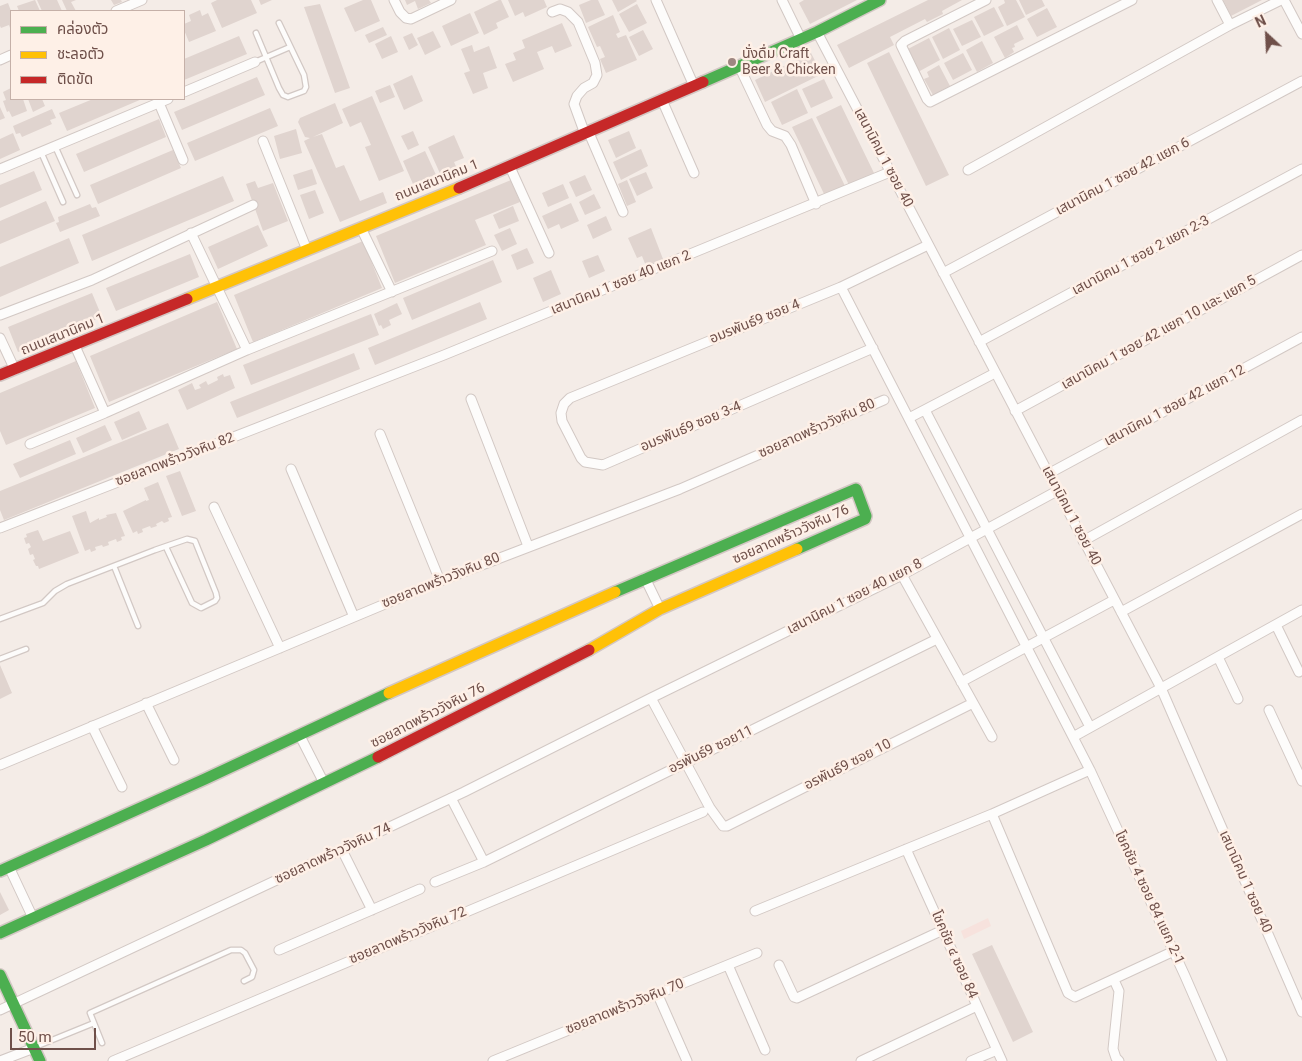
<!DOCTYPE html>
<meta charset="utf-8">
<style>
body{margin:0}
#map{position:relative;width:1302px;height:1061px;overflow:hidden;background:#f4ece7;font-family:Roboto,"Noto Sans Thai",sans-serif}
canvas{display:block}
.legend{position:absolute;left:10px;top:10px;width:175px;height:90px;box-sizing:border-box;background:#fef0e7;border:1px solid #c5b0a8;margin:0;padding:6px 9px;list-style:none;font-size:15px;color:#6f504a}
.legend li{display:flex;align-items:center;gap:10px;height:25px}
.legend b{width:25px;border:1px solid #c5b0a8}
.north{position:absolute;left:1242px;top:10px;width:50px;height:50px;-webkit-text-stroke:4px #fef0e7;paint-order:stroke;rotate:335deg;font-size:14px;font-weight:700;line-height:20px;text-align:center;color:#6f504a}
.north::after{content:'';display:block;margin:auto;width:18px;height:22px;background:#6f504a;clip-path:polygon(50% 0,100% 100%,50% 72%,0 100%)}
.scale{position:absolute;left:10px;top:1028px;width:86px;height:22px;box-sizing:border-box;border:2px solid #6f504a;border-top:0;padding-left:6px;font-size:15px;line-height:18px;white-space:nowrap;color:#6f504a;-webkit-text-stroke:4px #fef0e7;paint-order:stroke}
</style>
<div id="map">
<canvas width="1302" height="1061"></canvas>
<ul class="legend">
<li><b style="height:6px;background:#4caf50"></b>คล่องตัว</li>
<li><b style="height:6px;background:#ffc107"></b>ชะลอตัว</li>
<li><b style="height:6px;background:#c62828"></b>ติดขัด</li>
</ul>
<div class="north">N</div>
<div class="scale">50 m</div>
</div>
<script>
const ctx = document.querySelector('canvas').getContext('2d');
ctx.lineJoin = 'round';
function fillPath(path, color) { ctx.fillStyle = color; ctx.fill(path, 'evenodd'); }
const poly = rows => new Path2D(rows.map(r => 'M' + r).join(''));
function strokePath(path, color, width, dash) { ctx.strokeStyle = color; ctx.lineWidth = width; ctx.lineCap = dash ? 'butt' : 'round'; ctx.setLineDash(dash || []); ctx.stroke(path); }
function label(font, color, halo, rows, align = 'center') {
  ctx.font = font + ' Roboto,"Noto Sans Thai",sans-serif'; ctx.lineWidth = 5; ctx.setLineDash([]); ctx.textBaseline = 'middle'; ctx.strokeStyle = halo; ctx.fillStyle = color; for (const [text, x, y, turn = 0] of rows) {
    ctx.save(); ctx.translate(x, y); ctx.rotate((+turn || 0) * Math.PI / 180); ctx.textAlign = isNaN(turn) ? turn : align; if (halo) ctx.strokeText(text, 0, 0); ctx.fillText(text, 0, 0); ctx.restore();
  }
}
const commercial = poly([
 [988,918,991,926,964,939,961,931]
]);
const building = poly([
 [35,0,40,11,19,11,17,6],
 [37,0,57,0,62,11,42,11],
 [62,0,76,0,71,2,76,11,67,11],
 [111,0,121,0,122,2,114,5],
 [217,0,251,0,257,13,222,28,211,3],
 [259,0,272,0,261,5],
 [363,0,371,0,380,21,355,32,344,8],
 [405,0,429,0,431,3,418,9,415,1,407,5],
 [499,0,501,0,509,17,496,23,498,28,484,35,474,12],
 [508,0,544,0,547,7,525,17,523,12,515,16],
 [591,0,598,0,605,15,586,23,579,5],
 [612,0,636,0,637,1,618,12],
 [804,0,857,0,810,24,799,3],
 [928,0,962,0,942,11,943,14,927,22,925,19,890,37,894,45,849,68,837,45],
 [1004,0,1016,0,1025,17,1007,26,998,7,1005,3],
 [1019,0,1042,0,1045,6,1026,15],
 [1223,0,1262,0,1231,16],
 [8,3,11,11,11,31,9,25,1,28,0,26,0,6],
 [320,4,350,88,335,93,304,7],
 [637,4,647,23,629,32,619,14],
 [994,7,1004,26,984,36,974,17],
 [1047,8,1057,27,1037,37,1027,19],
 [200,10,202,16,208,13,216,31,189,42,184,30,184,24,191,21,189,15],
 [470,13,479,33,451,46,442,26],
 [613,15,620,32,616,34,618,38,626,35,637,60,606,73,600,59,605,57,600,46,597,47,588,27],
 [972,20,981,37,962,46,953,29],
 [562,23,572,46,555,53,552,46,537,52,544,69,513,82,505,64,516,60,513,53,525,48,522,40],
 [1017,25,1024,39,1014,44,1015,47,1012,48,1014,52,1005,58,994,37],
 [383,27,387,35,369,43,365,35],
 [949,28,960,50,943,59,932,37],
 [643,30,653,49,639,56,629,37],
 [433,31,441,47,425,55,417,38],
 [412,33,418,45,409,50,403,37],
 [239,36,247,54,184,80,184,59],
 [391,36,398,52,382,59,375,44],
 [929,38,940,60,918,72,906,50],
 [982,41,993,63,977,72,966,50],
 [472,45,474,52,489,46,497,68,483,73,488,88,473,94,464,73,470,71,461,49],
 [889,52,949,175,926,186,867,63],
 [811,53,822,74,765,102,755,80],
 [963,53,972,70,953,80,944,63],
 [939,65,950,86,933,95,924,79,929,77,927,72],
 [412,75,423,101,404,110,393,84],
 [257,77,265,95,182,130,174,112],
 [824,79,833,98,811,108,802,89],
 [390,85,395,97,380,103,375,91],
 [11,88,11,99,23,99,27,111,12,117,9,111,7,112,3,101,6,100,3,92],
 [797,89,808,113,782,125,771,102],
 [372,96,404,171,379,181,365,147,371,145,361,122,350,127,342,109],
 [28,99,42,99,45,106,33,112],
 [93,99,142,99,67,131,59,113],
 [335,103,343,123,313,137,322,134,336,168,344,165,360,201,383,192,387,203,340,222,304,141,310,138,305,137,298,122,300,118],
 [841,105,874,173,849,185,816,117],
 [0,107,5,118,0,120],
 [270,108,278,126,195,161,187,143],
 [52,109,56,118,50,120,52,124,22,137,20,133,16,134,13,126],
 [812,118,845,186,825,196,792,127],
 [159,119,166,137,84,172,76,154],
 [296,129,302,153,280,159,274,136],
 [413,131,419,145,408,150,401,136],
 [629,131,636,148,616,158,608,140],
 [13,133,20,150,0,159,0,139],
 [454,135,464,158,454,162,459,173,443,180,428,147],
 [641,149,648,166,621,180,613,162],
 [173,150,181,168,98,204,90,185],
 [425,151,437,177,426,182,425,179,423,180,426,186,416,191,403,161],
 [312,169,317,184,298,190,293,175],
 [34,171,42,190,0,208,0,185],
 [646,172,653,188,637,196,629,179],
 [585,175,592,190,576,197,569,182],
 [223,176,234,201,92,261,82,235],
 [511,180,520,202,475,220,486,245,395,283,376,236],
 [627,180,636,202,627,206,618,184],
 [255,181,258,188,273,183,288,221,263,231,246,184],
 [563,184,569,198,548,207,542,193],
 [315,190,324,213,309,219,300,195],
 [594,194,601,208,585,215,579,202],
 [46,201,55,221,0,244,0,221],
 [571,203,579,221,561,229,559,224,548,229,542,216],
 [90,204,92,208,96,207,100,216,60,232,56,223,59,222,58,217],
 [513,206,519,221,499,229,493,215],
 [606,216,612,230,593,239,587,225],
 [258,225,268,246,218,269,208,247],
 [510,228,517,244,502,251,494,235],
 [651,228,663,259,646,266,642,256,637,258,628,238],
 [69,238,79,263,0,297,0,267],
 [363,241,382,288,253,342,234,295],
 [527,248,534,263,517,270,511,255],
 [190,254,199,277,116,311,106,288],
 [598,255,605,271,589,278,582,261],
 [493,260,502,282,412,320,403,298],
 [551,270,561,294,543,302,533,278],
 [92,293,102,317,18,352,8,327],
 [217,302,237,349,109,402,90,356],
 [480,302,487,319,375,365,368,348],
 [397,303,402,314,389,320,391,325,383,329,381,325,379,326,374,314],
 [371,314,379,335,251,385,243,365],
 [354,353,360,369,237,418,230,402],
 [76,361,95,408,6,445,0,431,0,393],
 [223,374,224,377,230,375,235,388,187,410,178,390,192,383,195,390,201,388,199,385,206,381,208,385,218,380,217,377],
 [139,411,147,429,122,440,114,422],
 [168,423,179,449,4,520,0,510,0,491],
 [105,425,112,440,83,453,76,438],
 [70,440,76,454,20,478,13,464],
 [180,471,196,511,182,516,166,476],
 [158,482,172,517,168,518,169,521,164,523,162,521,156,524,157,526,151,528,150,526,142,529,143,532,138,534,137,531,133,533,123,511,146,500,146,501,149,500,144,488],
 [86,511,90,523,99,518,99,520,107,517,106,515,116,513,125,536,121,537,122,540,117,542,116,539,108,542,109,545,103,547,102,545,95,547,96,550,91,552,90,549,85,551,72,516],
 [38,530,43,541,70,531,79,553,39,569,38,566,36,566,33,560,35,559,33,554,30,555,28,549,31,547,29,543,26,544,24,538,27,537,26,534],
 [0,665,12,693,0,699],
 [0,892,9,910,0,915],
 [992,945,1033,1032,1013,1042,972,954]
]);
const lane = poly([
 [256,33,279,88,283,95,288,97,304,91,306,87,304,75,279,23],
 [255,62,290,47],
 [55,146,77,195],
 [41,152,63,202],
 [114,566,138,626],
 [0,619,43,603,55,591,67,584,155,550,187,539,195,541,197,546,216,593,217,598,215,601,201,608,192,603,166,547],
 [0,659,26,649],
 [102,1043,90,1013,231,950,241,950,245,953,254,970,252,977,244,981],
 [35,1047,94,1023]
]);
const street = poly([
 [394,0,400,12,406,18,411,19,451,0],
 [656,0,694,86],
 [782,0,801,39],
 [986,0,905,41,901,45,927,99,930,102,1132,0],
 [1217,0,1230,25],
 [1284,0,1302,34],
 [116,11,142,0],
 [552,12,560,9,568,12,578,22,595,63,597,75,593,83,584,88,577,96,574,104,585,134],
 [817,32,1161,688,1302,1012],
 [0,60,11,55],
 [739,66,767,125,772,131,785,136,791,145,816,204],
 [184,92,255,62],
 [662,100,694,173],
 [159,103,183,160],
 [589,133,623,212],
 [263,141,307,250],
 [510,167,549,253],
 [0,169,168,99],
 [968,170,1230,25,1281,0],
 [361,228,392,292],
 [191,233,247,350],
 [943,273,1302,81],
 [841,287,1090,770,1185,976,1222,1061],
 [0,315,92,280,253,205],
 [0,338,15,370],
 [979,342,1302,169],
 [75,346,105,413],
 [873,348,603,465,585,462,581,458,562,421,561,413,564,404,570,398,841,287,928,245],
 [471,399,528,546],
 [925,410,1090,727],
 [1015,411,1302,255],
 [909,418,995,373],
 [380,434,440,581],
 [30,444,105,413,247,350,492,251],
 [291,469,354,617],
 [1048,474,1302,337],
 [214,507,280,648],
 [0,528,444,355,890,172],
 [1083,541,1302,420],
 [902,575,992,737],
 [645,578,660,609],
 [1121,612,1302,514],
 [1276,625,1299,672],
 [1218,657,1238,699],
 [961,682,1114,600],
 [651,698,710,808,723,826,727,826,973,703],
 [146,703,174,760],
 [1269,710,1302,781],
 [92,726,122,787],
 [299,734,324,783],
 [1073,737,1302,610],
 [0,765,440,581,680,489,884,400],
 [451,798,484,862],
 [992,814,1068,993,1075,997,1174,951],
 [906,849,1002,1061],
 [342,850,372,910],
 [9,867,33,918],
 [435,882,484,862,937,639],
 [755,911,992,814,1090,770],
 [279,950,420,889],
 [728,965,765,1050],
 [779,965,794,997,797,998,943,930],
 [1114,980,1119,991,1113,1049,1116,1058,1119,1061],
 [657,993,687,1061],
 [0,1010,464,792,651,698,902,575,1057,491],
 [0,1061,34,1048],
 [113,1061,703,812],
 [493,1061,757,953],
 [861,1061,977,1006],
 [971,1061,997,1050]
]);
const fast = poly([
 [703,82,817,32,880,0],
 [615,592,856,489,866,516,865,519,797,549],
 [0,871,205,779,389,693],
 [0,933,206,840,378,757],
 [0,975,40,1061]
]);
const slow = poly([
 [187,299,459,188],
 [589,650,660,609,797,549],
 [389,693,615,592]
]);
const jam = poly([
 [459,188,703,82],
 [0,375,187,299],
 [378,757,589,650]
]);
const markers = [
 [732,62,5,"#9e8781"]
];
const poiNames = [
 ["นั่งดื่ม Craft",742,54],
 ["Beer & Chicken",742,70]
];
const streetNames = [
 ["เสนานิคม 1 ซอย 40",883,158,62],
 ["เสนานิคม 1 ซอย 42 แยก 6",1123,177,-28],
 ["ถนนเสนานิคม 1",437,181,-22],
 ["เสนานิคม 1 ซอย 2 แยก 2-3",1141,256,-28],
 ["เสนานิคม 1 ซอย 40 แยก 2",621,283,-22],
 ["อมรพันธ์9 ซอย 4",755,322,-22],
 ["เสนานิคม 1 ซอย 42 แยก 10 และ แยก 5",1159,333,-29],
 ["ถนนเสนานิคม 1",63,335,-22],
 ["เสนานิคม 1 ซอย 42 แยก 12",1175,406,-28],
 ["อมรพันธ์9 ซอย 3-4",691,427,-23],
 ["ซอยลาดพร้าววังหิน 80",817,429,-24],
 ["ซอยลาดพร้าววังหิน 82",175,460,-21],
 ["เสนานิคม 1 ซอย 40",1071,516,62],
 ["ซอยลาดพร้าววังหิน 76",791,535,-24],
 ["ซอยลาดพร้าววังหิน 80",441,581,-22],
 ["เสนานิคม 1 ซอย 40 แยก 8",855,597,-27],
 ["ซอยลาดพร้าววังหิน 76",428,716,-27],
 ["อรพันธ์9 ซอย11",711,750,-26],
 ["อรพันธ์9 ซอย 10",848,765,-27],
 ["ซอยลาดพร้าววังหิน 74",333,854,-25],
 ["เสนานิคม 1 ซอย 40",1245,882,66],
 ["โชคชัย 4 ซอย 84 แยก 2-1",1149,898,65],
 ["ซอยลาดพร้าววังหิน 72",408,936,-23],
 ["โชคชัย ๔ ซอย 84",954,955,66],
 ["ซอยลาดพร้าววังหิน 70",625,1007,-22]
];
fillPath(commercial, '#f7e2dd');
fillPath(building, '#e0d4cf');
strokePath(lane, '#d2c8c4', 7);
strokePath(street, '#d2c8c4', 11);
strokePath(fast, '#d3c7c4', 14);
strokePath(slow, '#d3c7c4', 14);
strokePath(jam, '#d3c7c4', 14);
strokePath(lane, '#fdfcfb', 4.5);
strokePath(street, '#fdfcfb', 9);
strokePath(fast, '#4caf50', 11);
strokePath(slow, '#ffc107', 11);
strokePath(jam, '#c62828', 11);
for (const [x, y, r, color] of markers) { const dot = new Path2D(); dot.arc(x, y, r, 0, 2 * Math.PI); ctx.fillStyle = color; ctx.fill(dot); strokePath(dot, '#fef0e7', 2); }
label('14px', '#6f504a', '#fef0e7', poiNames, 'left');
label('14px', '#6f504a', '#fef0e7', streetNames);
</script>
